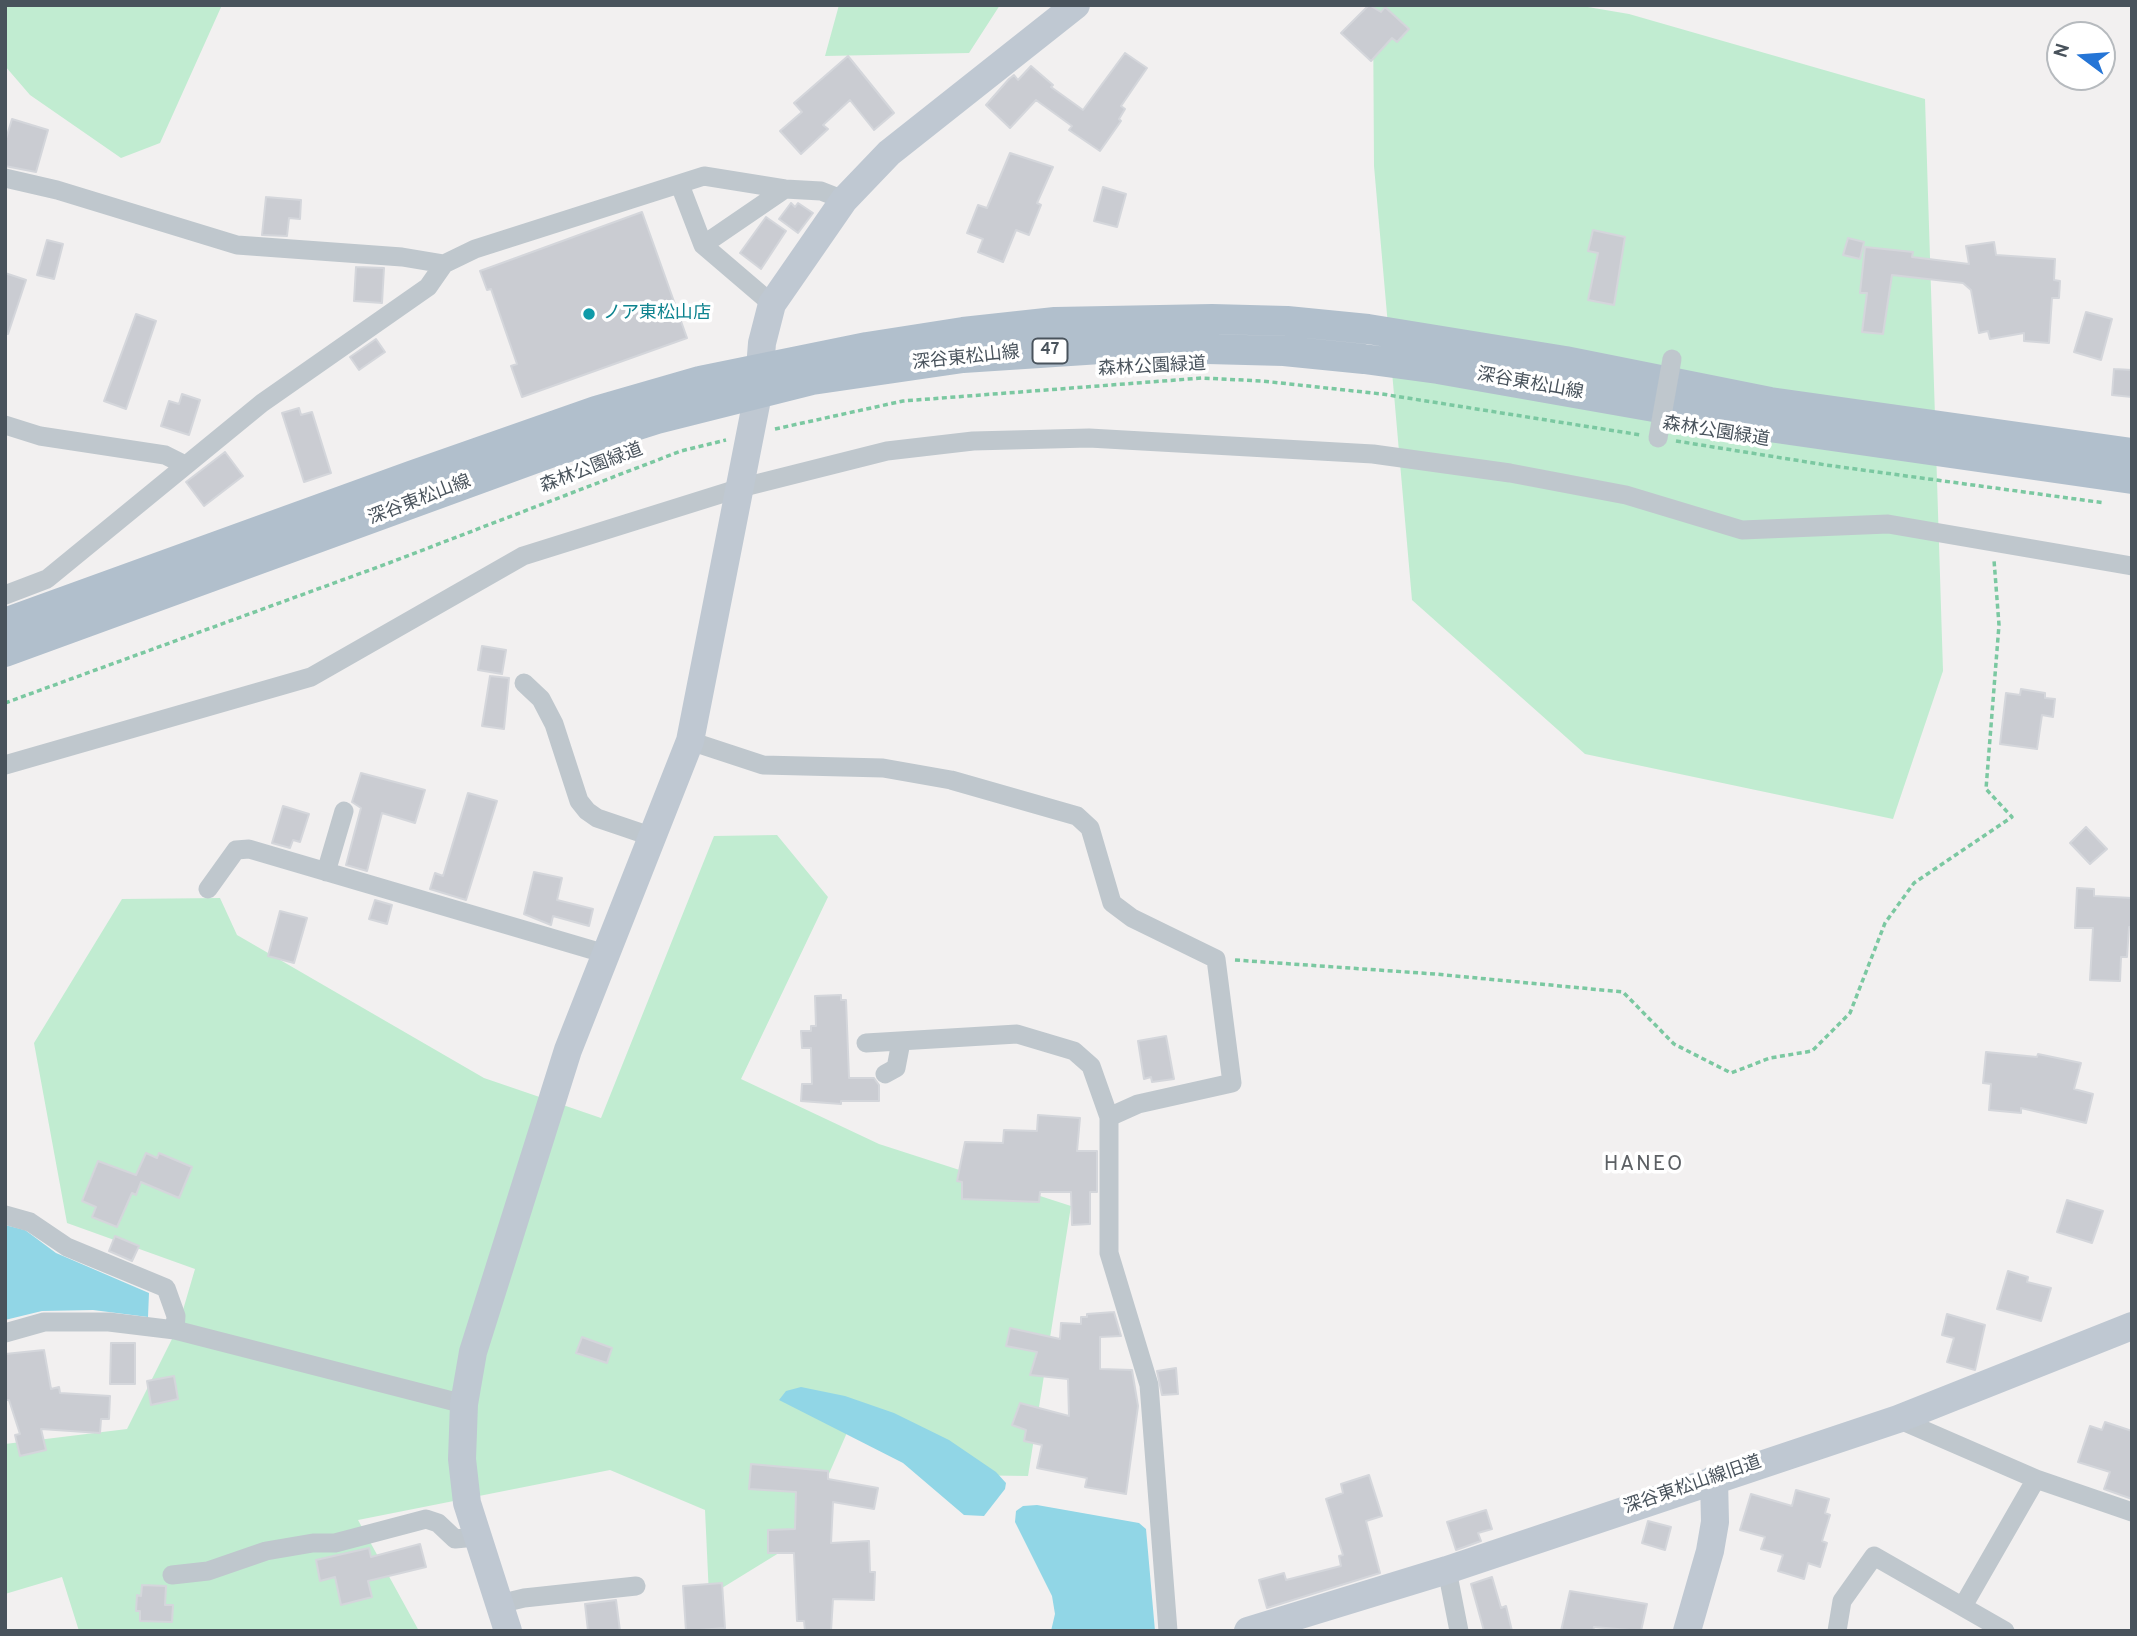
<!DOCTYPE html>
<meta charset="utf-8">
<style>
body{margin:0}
#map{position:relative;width:2137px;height:1636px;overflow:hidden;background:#f2f0f0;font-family:Overpass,sans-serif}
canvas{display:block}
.frame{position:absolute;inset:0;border:7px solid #49535c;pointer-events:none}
.north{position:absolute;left:2046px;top:21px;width:70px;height:70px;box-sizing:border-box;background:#fff;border:2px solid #b6babe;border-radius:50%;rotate:286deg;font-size:19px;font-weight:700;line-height:28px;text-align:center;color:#49535c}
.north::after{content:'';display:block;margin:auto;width:24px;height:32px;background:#2575d6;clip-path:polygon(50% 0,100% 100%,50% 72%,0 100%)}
</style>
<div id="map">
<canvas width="2137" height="1636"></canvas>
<div class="frame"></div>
<div class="north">N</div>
</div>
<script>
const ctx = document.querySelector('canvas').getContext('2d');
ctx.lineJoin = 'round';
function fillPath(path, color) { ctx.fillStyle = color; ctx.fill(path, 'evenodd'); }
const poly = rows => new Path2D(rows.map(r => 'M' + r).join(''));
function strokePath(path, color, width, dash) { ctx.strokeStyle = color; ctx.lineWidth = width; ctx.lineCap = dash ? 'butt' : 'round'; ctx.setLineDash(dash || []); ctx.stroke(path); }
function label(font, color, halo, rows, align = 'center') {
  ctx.font = font + ' Overpass,"Noto Sans JP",sans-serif'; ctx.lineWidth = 7; ctx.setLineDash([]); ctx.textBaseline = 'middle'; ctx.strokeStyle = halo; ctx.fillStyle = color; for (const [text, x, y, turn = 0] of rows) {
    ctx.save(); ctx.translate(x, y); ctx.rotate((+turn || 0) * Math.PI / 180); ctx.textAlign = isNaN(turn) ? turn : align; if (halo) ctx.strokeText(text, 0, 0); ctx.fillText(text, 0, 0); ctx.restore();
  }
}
const green = poly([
 [5,5,222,5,160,143,121,158,30,95,5,66],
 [839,5,1000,5,969,53,825,56],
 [1373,5,1576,5,1629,14,1925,99,1943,671,1893,819,1585,754,1412,600,1374,166],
 [777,835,828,897,741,1079,879,1144,1071,1206,1028,1476,956,1475,856,1412,800,1540,709,1596,705,1510,610,1470,358,1520,419,1631,79,1631,62,1577,5,1594,5,1444,127,1429,178,1327,195,1269,67,1223,34,1043,122,899,220,898,237,935,484,1078,601,1118,714,836]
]);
const water = poly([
 [5,1225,25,1230,56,1253,149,1293,148,1317,93,1310,42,1311,5,1320],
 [801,1387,845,1396,894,1413,949,1440,996,1472,1006,1483,1005,1489,984,1516,964,1515,903,1463,779,1400,786,1391],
 [1037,1505,1139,1523,1146,1529,1155,1631,1051,1631,1055,1614,1052,1596,1015,1522,1016,1511,1023,1506]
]);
const building = poly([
 [1369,5,1381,12,1385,7,1409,29,1397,42,1392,38,1371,61,1341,33,1369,5],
 [1125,53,1147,68,1121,106,1125,109,1119,119,1121,121,1100,151,1069,130,1072,126,1036,100,1010,128,986,105,1009,79,1014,75,1018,80,1031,66,1053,85,1051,87,1083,110,1125,53],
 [848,56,894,113,874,130,850,100,823,125,828,129,801,154,780,131,802,112,794,103,848,56],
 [12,119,48,130,36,172,5,166,5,142,12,119],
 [1010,153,1053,167,1037,203,1041,205,1029,235,1016,230,1003,262,978,252,983,239,967,233,978,205,987,208,1010,153],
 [1103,187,1126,194,1117,227,1094,221,1103,187],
 [266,197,301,200,300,219,289,218,287,236,262,235,266,197],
 [791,203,795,207,798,203,813,213,798,233,779,219,791,203],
 [642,212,687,338,522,397,511,366,517,364,491,289,487,290,480,271,642,212],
 [766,217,786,231,761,269,740,253,766,217],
 [1593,230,1625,237,1614,305,1588,300,1598,253,1588,251,1593,230],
 [1848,238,1864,242,1860,259,1843,255,1848,238],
 [47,240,63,244,54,279,37,275,47,240],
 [1994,242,1996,255,2055,259,2054,280,2060,281,2059,298,2052,298,2049,343,2024,341,2024,333,1990,339,1988,331,1979,333,1971,290,1963,283,1892,275,1883,334,1862,332,1867,293,1860,293,1865,247,1913,252,1912,257,1969,264,1966,246,1994,242],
 [356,267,384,268,382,303,354,301,356,267],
 [5,273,26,280,8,334,5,334,5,273],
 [2086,312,2112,319,2101,360,2074,352,2086,312],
 [136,314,156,321,126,409,104,401,136,314],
 [376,339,385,352,359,370,350,357,376,339],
 [2114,369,2132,370,2132,397,2112,395,2114,369],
 [182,394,200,400,189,435,161,426,169,401,179,404,182,394],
 [299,408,301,415,312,412,331,473,304,482,282,413,299,408],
 [225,452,243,476,204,506,186,482,225,452],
 [482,646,506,650,502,674,478,670,482,646],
 [490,676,509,678,504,729,482,726,490,676],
 [2021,689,2045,693,2045,698,2055,699,2053,717,2042,715,2037,749,2000,744,2006,693,2020,695,2021,689],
 [361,773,425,790,415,823,382,813,367,871,346,865,361,808,352,802,361,773],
 [468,793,497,801,466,900,430,889,435,873,443,876,468,793],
 [283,806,309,814,300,842,293,840,290,848,272,843,283,806],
 [2086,827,2107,849,2090,864,2070,843,2086,827],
 [534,872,562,878,557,900,593,909,589,926,553,916,551,925,524,914,534,872],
 [2077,888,2094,889,2094,896,2132,898,2132,927,2129,927,2127,957,2121,957,2120,981,2090,980,2093,928,2075,928,2077,888],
 [375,900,392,905,387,924,369,919,375,900],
 [280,911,307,918,294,963,268,956,280,911],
 [841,995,841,1000,846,1000,849,1078,874,1078,879,1085,879,1101,841,1101,841,1104,801,1101,802,1084,812,1084,811,1048,802,1048,801,1031,811,1031,811,1026,816,1026,815,996,841,995],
 [1166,1036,1174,1079,1152,1082,1151,1077,1144,1079,1138,1041,1166,1036],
 [1986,1052,2037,1057,2038,1054,2081,1063,2074,1089,2093,1094,2086,1123,2021,1108,2021,1113,1989,1110,1991,1084,1983,1083,1986,1052],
 [1038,1115,1080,1118,1077,1151,1097,1151,1097,1192,1090,1192,1090,1224,1072,1225,1071,1192,1040,1192,1039,1202,962,1199,962,1182,957,1181,965,1142,1003,1143,1004,1130,1037,1131,1038,1115],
 [146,1153,157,1158,159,1153,192,1167,179,1198,141,1182,136,1195,132,1193,117,1227,92,1217,96,1207,82,1201,98,1161,136,1175,146,1153],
 [2067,1200,2103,1211,2092,1243,2057,1232,2067,1200],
 [115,1236,139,1246,132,1261,109,1251,115,1236],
 [2008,1271,2028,1277,2027,1282,2051,1288,2041,1321,1997,1309,2008,1271],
 [1114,1312,1121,1336,1100,1337,1100,1369,1132,1370,1138,1406,1126,1494,1085,1487,1087,1478,1037,1468,1042,1445,1024,1441,1026,1430,1012,1425,1020,1403,1069,1416,1068,1379,1030,1375,1037,1352,1006,1346,1010,1328,1060,1339,1061,1323,1081,1324,1081,1317,1087,1317,1087,1314,1114,1312],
 [1947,1314,1985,1325,1975,1370,1947,1362,1954,1338,1942,1335,1947,1314],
 [582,1337,612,1348,607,1363,576,1353,582,1337],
 [111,1343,135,1343,135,1384,110,1384,111,1343],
 [44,1350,51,1389,59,1387,60,1393,110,1396,109,1419,101,1419,100,1433,41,1429,46,1450,20,1456,15,1435,20,1434,9,1400,5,1400,5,1354,44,1350],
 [1176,1368,1178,1394,1162,1395,1157,1371,1176,1368],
 [174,1376,178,1399,151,1405,147,1381,174,1376],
 [2105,1422,2132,1431,2132,1499,2104,1489,2110,1472,2078,1462,2090,1426,2102,1430,2105,1422],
 [751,1464,828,1471,828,1479,878,1488,874,1509,833,1502,831,1543,869,1541,870,1572,875,1572,874,1600,833,1599,831,1631,805,1631,804,1621,797,1621,794,1553,768,1553,768,1530,795,1529,796,1492,749,1489,751,1464],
 [1369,1475,1382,1516,1366,1521,1380,1573,1267,1608,1259,1580,1284,1573,1286,1580,1341,1566,1339,1556,1343,1555,1326,1499,1343,1493,1341,1484,1369,1475],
 [1796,1490,1829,1499,1825,1513,1830,1515,1822,1541,1827,1543,1820,1567,1808,1563,1804,1579,1778,1571,1783,1555,1761,1549,1765,1537,1740,1530,1751,1494,1792,1506,1796,1490],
 [1486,1510,1492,1529,1478,1533,1481,1541,1456,1550,1447,1522,1486,1510],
 [1648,1521,1671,1527,1665,1550,1642,1543,1648,1521],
 [420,1544,426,1567,368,1581,372,1597,341,1605,335,1577,320,1581,316,1560,369,1548,371,1557,420,1544],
 [1492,1577,1501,1608,1506,1606,1512,1631,1484,1631,1471,1584,1492,1577],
 [722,1583,725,1628,686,1631,683,1586,722,1583],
 [142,1585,166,1586,165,1605,173,1605,172,1622,140,1621,140,1611,136,1611,137,1595,141,1596,142,1585],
 [1570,1591,1647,1604,1641,1631,1594,1627,1593,1631,1561,1631,1570,1591],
 [616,1600,620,1631,588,1631,585,1604,616,1600]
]);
const path = poly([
 [775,429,903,401,1202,378,1262,381,1382,394,1641,435],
 [1676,441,1826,465,2105,503],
 [5,703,389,563,681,451,726,440],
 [1235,960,1435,974,1623,992,1674,1044,1731,1073,1770,1058,1812,1051,1850,1013,1885,923,1914,883,2012,817,1986,789,1999,625,1994,560]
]);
const street = poly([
 [5,178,57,190,237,245,402,257,444,264],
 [680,185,703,245,772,304],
 [703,245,785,189],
 [5,425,40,436,165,455,185,465],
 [5,595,47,579,262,403,428,287,444,264,475,249,704,176,785,189,821,191,844,200],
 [524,683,541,699,554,724,579,801,587,811,597,818,653,837],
 [690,741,763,765,883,768,951,780,1077,816,1090,828,1112,903,1132,918,1216,959,1232,1083,1138,1104,1109,1117],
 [5,765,311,677,523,556,740,488,887,451,973,441,1089,438,1373,454,1510,473,1626,495,1742,530,1888,524,2132,566],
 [326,872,344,811],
 [208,889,236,850,249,849,606,954],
 [866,1043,1017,1034,1074,1051,1091,1066,1109,1117,1109,1253,1149,1385,1168,1631],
 [885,1074,896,1068,901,1042],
 [5,1215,30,1222,67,1247,166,1288,176,1316,175,1330],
 [5,1333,44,1322,109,1322,175,1330,464,1404],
 [1898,1419,2036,1479,2132,1512],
 [1447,1570,1459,1631],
 [172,1575,208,1571,266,1551,313,1543,335,1543,426,1519,438,1523,455,1539,476,1537],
 [499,1604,524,1598,636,1586],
 [1963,1606,2036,1479],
 [1837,1631,1842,1601,1874,1556,2005,1631]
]);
const secondary = poly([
 [508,1631,467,1503,462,1459,464,1404,473,1352,568,1050,690,741,758,394,762,343,772,304,844,200,889,153,1076,5],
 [1248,1631,1447,1570,1898,1419,2132,1326],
 [1687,1631,1710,1551,1715,1522,1714,1479]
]);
const primary = poly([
 [5,623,413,475,596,411,700,381,867,347,963,332,1055,322,1212,319,1287,321,1368,329,1565,361,1770,402,2132,453],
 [5,652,553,452,657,419,812,380,963,358,1131,347,1284,351,1364,359,1438,369,1762,426,2132,479]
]);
const streetBridge = poly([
 [1658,438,1672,359]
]);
const markers = [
 [589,314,7,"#0f9aa8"]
];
const shields = [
 [1050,351,35]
];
const shieldNames = [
 ["47",1050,351]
];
const cultureNames = [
 ["ノア東松山店",603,314]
];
const streetNames = [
 ["深谷東松山線",966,359,-6],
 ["森林公園緑道",1152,368,-3],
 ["深谷東松山線",1530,385,10],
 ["森林公園緑道",1716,433,9],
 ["森林公園緑道",592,469,-21],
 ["深谷東松山線",420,501,-21],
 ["深谷東松山線旧道",1693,1486,-19]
];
const quarterNames = [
 ["HANEO",1644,1166]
];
fillPath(green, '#c1ecd1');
fillPath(water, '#91d6e6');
fillPath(building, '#caccd2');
strokePath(building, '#d4d6db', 2);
strokePath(path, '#7bc8a1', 3.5, [5, 3.5]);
strokePath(street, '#bfc7cd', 19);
strokePath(secondary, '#bfc8d2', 28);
strokePath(primary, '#b1bfcc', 30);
strokePath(streetBridge, '#bfc7cd', 19);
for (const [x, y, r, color] of markers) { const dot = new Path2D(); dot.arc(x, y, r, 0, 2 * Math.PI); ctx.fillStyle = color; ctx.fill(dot); strokePath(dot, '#fff', 2.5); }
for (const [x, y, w] of shields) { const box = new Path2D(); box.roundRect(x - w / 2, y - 12.5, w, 25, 5); ctx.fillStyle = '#fff'; ctx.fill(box); strokePath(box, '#49535c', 2); }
label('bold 16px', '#49535c', null, shieldNames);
label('18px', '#0d838f', '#fff', cultureNames, 'left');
label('18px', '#49535c', '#fff', streetNames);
ctx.letterSpacing = '2px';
label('21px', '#5c6064', '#fff', quarterNames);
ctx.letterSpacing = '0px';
</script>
